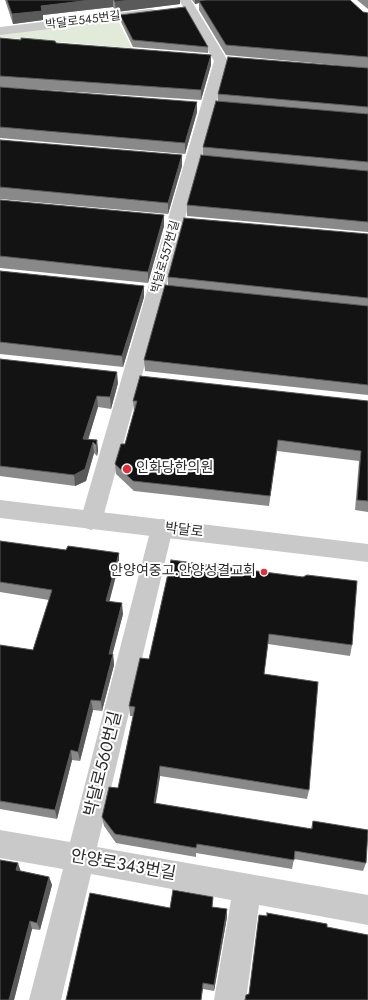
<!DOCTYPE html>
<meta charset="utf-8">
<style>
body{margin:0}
canvas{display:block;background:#fff}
</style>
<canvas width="368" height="1000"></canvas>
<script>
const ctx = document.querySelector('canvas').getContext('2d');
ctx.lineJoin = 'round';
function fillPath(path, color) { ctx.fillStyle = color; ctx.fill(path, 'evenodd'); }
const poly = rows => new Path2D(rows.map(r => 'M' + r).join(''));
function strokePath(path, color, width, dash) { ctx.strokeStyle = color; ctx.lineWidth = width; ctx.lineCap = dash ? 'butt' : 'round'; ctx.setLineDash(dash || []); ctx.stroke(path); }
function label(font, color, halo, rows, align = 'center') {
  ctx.font = font + ' Jost,"Noto Sans KR",sans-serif'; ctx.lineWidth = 4; ctx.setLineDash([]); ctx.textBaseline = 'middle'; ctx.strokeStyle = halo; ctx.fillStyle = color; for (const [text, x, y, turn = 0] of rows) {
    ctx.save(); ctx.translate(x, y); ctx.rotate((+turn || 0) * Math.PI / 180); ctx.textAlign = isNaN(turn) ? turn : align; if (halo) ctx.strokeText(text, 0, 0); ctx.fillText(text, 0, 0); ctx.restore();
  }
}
const green = poly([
 [117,19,132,48,0,37,0,32]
]);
const minor = poly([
 [179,0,191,0,228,61,102,521,99,527,91,530,83,527,80,521,214,61,179,0],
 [150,9,155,10,157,13,155,16,0,35,0,27,150,9],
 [162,519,170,522,173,528,97,847,368,895,368,925,259,905,246,1000,214,1000,231,900,91,874,61,1000,29,1000,63,869,0,858,0,830,70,842,151,528,154,522,162,519]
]);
const tertiary = poly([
 [0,500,368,544,368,562,0,518,0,500]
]);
const wall = poly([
 [5,0,180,0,180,4,116,12,113,7,43,15,43,20,13,24],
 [192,0,350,0,363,12,368,13,368,68,226,55,199,10,199,3,195,4],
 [357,0,368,0,368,9],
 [120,15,208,47,208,53,133,47,121,22],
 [0,38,56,43,211,55,211,65,201,100,0,87],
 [368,68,368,232,187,216,187,205,203,155,203,147,218,101,218,94],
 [0,87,197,112,185,154,0,138],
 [0,140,182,155,182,166,168,214,0,199],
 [0,200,164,215,164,226,148,283,0,268],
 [368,234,368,395,145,371,144,360,168,286,168,277],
 [0,271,144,286,144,297,123,367,0,354],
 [0,359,118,383,111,409,98,407,88,439,97,440,98,451,97,456,94,453,86,481,75,486,0,476],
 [133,401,368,401,368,512,355,510,359,461,277,451,269,506,134,491,116,474,115,464,125,444,134,412],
 [0,541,119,564,109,601,123,614,112,654,113,654,114,665,102,711,93,710,80,761,72,760,57,819,0,809,0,645,33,650,49,600,0,592],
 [171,560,352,645,350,656,268,644,264,674,309,790,307,799,160,776,156,803,311,829,313,821,366,863,363,871,294,859,292,869,196,853,196,857,116,843,104,826,102,817,118,788,133,716,130,716,129,706,149,659],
 [21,871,49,877,52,885,40,930,32,929,14,1000],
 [213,907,227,917,214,991,203,989,201,1000,66,1000,170,908]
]);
const shadedWall = poly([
 [91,0,113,0,113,7,43,15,43,20,13,24,12,14,41,6],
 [131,0,180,0,180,4,116,12,115,2],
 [195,0,224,0,199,1,199,3,195,4],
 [211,55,211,65,201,100,201,90],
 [197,102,197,112,185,154,185,143],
 [182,155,182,166,168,214,168,203],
 [164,215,164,226,148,283,148,272],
 [144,286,144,297,123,367,122,356],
 [117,372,118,383,111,409,110,397],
 [97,396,98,407,85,450,83,439],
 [97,440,98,451,97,456,96,445],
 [93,442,94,453,86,481,75,486,74,475],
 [119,553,119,564,107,611,106,601],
 [122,603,123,614,110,664,109,654],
 [113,654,114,665,102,711,101,701],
 [91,700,93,710,80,761,78,752],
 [71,750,72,760,57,819,55,810],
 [160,766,160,776,154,812,154,803],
 [18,863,21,872,16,870],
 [49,877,52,885,40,930,37,923],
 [227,909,227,917,214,991,214,985],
 [30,921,32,929,14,1000,9,1000]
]);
const building = poly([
 [7,0,91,0,41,6,42,11,12,14,7,0],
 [114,0,131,0,115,2,114,0],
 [205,0,350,0,363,12,368,13,368,57,226,45,199,1,205,0],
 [185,7,208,47,133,40,120,15,185,7],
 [0,38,21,40,21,38,55,41,56,43,211,55,201,90,0,76,0,38],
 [228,57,368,68,368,107,218,94,228,57],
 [0,87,197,102,185,143,0,127,0,87],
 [216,101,368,114,368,162,203,147,216,101],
 [0,140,182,155,168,203,0,187,0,140],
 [201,155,368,171,368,222,187,205,201,155],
 [0,200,164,215,148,272,0,256,0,200],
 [184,218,368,234,368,298,168,277,184,218],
 [0,271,144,286,122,356,0,342,0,271],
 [165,285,368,306,368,385,144,360,165,285],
 [0,359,117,372,110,397,97,396,83,439,97,440,96,445,93,442,85,469,74,475,0,466,0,359],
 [140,376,368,401,368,501,357,500,361,451,278,440,270,496,133,481,115,464,121,444,125,444,137,401,133,401,140,376],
 [0,541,66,550,68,546,119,553,106,601,122,603,109,654,113,654,101,701,91,700,78,752,71,750,55,810,0,801,0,645,33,650,52,590,0,582,0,541],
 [171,560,303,577,307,575,357,581,352,645,269,634,264,674,318,682,309,790,160,766,154,803,312,829,313,821,368,830,366,863,295,851,294,860,197,844,196,848,115,834,102,817,109,787,118,788,135,707,129,706,140,658,149,659,171,560],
 [0,860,18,863,16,870,49,877,37,923,30,921,9,1000,0,1000,0,860],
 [173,890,213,897,212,907,227,909,214,985,203,983,201,1000,66,1000,90,893,170,908,173,890],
 [267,913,327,924,327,927,368,935,368,1000,245,1000,246,995,249,994,259,915,267,916,267,913]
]);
const markers = [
 [127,469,5,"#e52c39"],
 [264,572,4,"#e52c39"]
];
const farStreetnames = [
 ["박달로545번길",83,21,-7],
 ["박달로557번길",166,257,-74]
];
const poiNames = [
 ["인화당한의원",136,469],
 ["안양여중고.안양성결교회",256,572,"right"]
];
const streetNames = [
 ["박달로",184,531,7]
];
const nearStreetnames = [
 ["박달로560번길",104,764,-76],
 ["안양로343번길",123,866,10]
];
fillPath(green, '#e2ead9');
fillPath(minor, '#c9c9c9');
fillPath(tertiary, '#c9c9c9');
fillPath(wall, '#898989');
fillPath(shadedWall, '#5a5a5a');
fillPath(building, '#131313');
strokePath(building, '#5a5a5a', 1);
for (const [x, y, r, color] of markers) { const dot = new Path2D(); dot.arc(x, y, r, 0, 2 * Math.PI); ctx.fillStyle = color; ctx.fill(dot); strokePath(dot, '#fff', 1.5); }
label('12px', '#2c2c2c', '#fff', farStreetnames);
label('14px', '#2c2c2c', '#fff', poiNames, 'left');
label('14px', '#2c2c2c', '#fff', streetNames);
label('17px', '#2c2c2c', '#fff', nearStreetnames);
</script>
